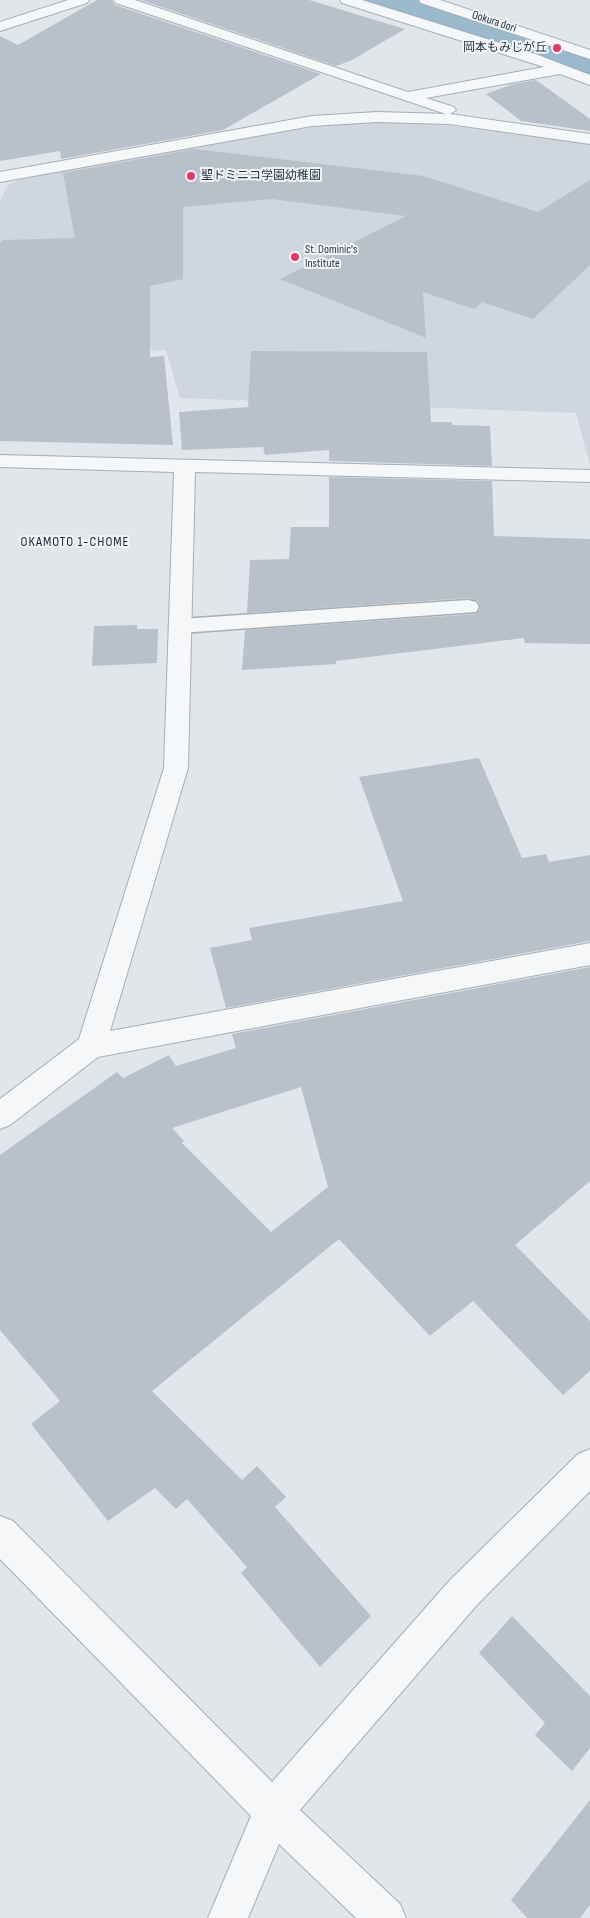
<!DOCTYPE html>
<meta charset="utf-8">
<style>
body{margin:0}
canvas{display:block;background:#e2e6eb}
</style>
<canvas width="590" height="1918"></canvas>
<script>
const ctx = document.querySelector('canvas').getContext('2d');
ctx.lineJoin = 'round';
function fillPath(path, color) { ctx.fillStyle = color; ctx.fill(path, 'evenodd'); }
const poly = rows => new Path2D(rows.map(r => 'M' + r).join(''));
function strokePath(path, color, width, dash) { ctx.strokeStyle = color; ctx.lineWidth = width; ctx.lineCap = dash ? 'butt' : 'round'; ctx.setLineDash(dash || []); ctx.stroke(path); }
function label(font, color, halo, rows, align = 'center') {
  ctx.font = font + ' "Sofia Sans Condensed","Noto Sans JP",sans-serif'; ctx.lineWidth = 4; ctx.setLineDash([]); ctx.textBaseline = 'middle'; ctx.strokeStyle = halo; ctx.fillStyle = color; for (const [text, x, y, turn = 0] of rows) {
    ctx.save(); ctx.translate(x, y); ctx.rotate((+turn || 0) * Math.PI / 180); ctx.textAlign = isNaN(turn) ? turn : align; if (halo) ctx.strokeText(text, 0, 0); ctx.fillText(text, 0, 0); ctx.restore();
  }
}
const built = poly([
 [347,123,407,123,453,126,590,144,590,465,576,413,180,398,166,350,62,354,0,314,0,202,7,186,19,179,278,132]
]);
const river = poly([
 [359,0,425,0,566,44,590,53,590,83,366,9,359,0]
]);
const building = poly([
 [97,0,112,0,115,5,321,74,223,130,61,159,60,151,0,161,0,36,18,45],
 [141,0,309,0,405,29,352,60,336,66],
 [536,80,590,119,590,131,521,121,486,94,513,84],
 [195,149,423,176,538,212,590,180,590,265,533,319,482,302,474,309,423,292,426,338,280,279,406,216,272,199,183,207,183,279,150,286,150,357,164,356,173,445,0,441,0,242,3,240,75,238,63,173],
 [251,351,427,352,431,422,452,422,452,425,490,426,492,466,329,461,329,450,265,455,263,447,182,450,179,412,248,407],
 [329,477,492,481,494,536,590,539,590,644,525,643,524,638,336,661,336,664,242,670,245,630,476,614,481,608,478,601,468,598,247,613,250,560,289,559,291,527,329,527],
 [137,625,137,629,158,629,157,663,92,666,94,626],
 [479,758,522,858,546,854,549,862,590,855,590,941,226,1008,210,948,252,940,249,928,403,901,359,777],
 [590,967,590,1181,515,1245,590,1321,590,1371,563,1395,473,1301,430,1336,339,1239,152,1391,242,1480,257,1466,286,1497,275,1507,371,1616,320,1667,241,1573,247,1567,187,1499,176,1509,155,1488,108,1521,31,1424,60,1401,0,1330,0,1155,117,1072,123,1078,169,1055,176,1066,236,1048,232,1034],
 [301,1087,328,1187,271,1232,182,1143,184,1141,172,1128],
 [512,1616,590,1696,590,1748,572,1771,535,1735,545,1723,479,1653],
 [590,1800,590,1905,580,1918,527,1918,511,1900]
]);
const service = poly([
 [468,600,476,602,479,607,476,612,180,633,172,631,169,626,172,621,180,619,468,600]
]);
const minor = poly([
 [68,0,89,0,87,3,0,31,0,22,68,0],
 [114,0,135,0,408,92,544,67,342,3,340,0,362,0,538,55,590,75,590,85,560,74,426,98,454,107,456,110,450,114,590,134,590,144,449,124,377,122,312,126,0,182,0,172,312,116,377,112,446,114,116,3,114,0],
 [0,455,590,470,590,482,195,472,188,768,110,1031,590,943,590,965,98,1057,10,1125,0,1129,0,1099,79,1039,164,768,174,472,0,467,0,455],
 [590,1449,590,1491,476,1606,300,1810,400,1904,406,1918,356,1918,279,1844,248,1918,208,1918,251,1816,0,1559,0,1516,13,1521,272,1782,450,1580,578,1454,590,1449]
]);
const tertiary = poly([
 [419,0,440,0,590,50,590,59,421,3,419,0]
]);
const markers = [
 [557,48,5,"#d83e67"],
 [191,176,5,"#d83e67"],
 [295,257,5,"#d83e67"]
];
const farStreetnames = [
 ["Ookura dori",494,22,18]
];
const farPoinames = [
 ["岡本もみじが丘",547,48,"right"],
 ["聖ドミニコ学園幼稚園",201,176],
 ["St. Dominic's",305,250],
 ["Institute",305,264]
];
const farNeighbourhoodnames = [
 ["OKAMOTO 1-CHOME",75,542]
];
fillPath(built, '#cfd6dd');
fillPath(river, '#9ab9cd');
fillPath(building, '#b8c0c9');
strokePath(service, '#a6aeb6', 3);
strokePath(minor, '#a6aeb6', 2);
strokePath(tertiary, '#a6aeb6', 2);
fillPath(service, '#f5f7f9');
fillPath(minor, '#f5f7f9');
fillPath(tertiary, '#f5f7f9');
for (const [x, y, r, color] of markers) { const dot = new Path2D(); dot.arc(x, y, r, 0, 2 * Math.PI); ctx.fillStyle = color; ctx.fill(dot); strokePath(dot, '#f2f5f8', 2); }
label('12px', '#283644', '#f2f5f8', farStreetnames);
label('12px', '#283644', '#f2f5f8', farPoinames, 'left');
ctx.letterSpacing = '1px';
label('14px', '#1a2735', '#f2f5f8', farNeighbourhoodnames);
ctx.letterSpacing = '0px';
</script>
